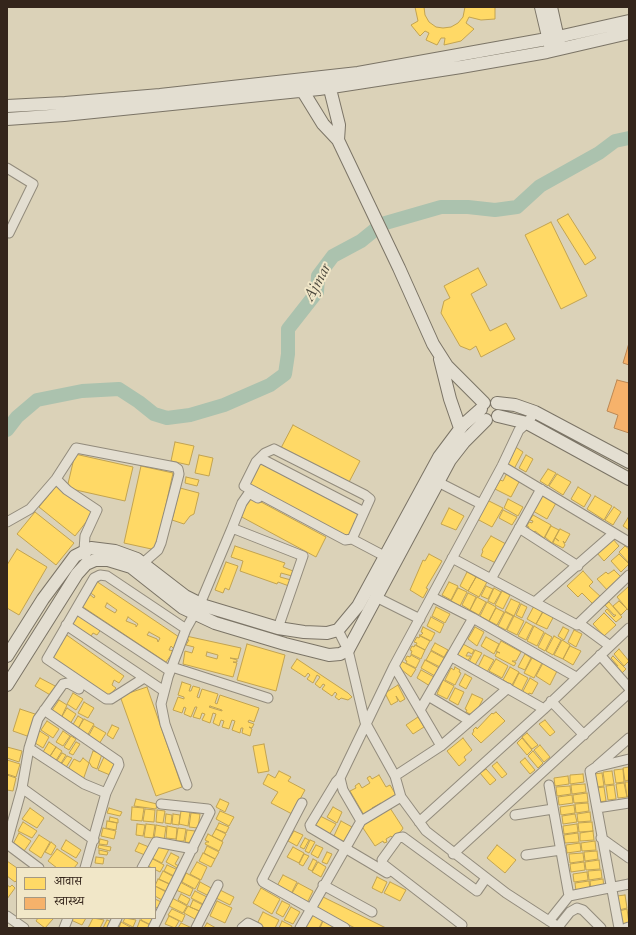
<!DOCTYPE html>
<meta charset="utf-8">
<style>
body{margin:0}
#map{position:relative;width:636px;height:935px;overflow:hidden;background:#dbd2b8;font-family:Cardo,"Noto Serif Devanagari",serif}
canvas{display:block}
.frame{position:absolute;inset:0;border:8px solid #34251b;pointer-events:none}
.legend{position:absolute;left:16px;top:867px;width:140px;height:52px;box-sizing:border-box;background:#f1e7c8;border:1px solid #a59983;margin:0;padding:5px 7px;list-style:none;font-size:12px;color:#34251b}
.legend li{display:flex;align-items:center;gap:8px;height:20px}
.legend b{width:20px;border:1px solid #a59983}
</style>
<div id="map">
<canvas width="636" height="935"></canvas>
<div class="frame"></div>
<ul class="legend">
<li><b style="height:11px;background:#ffd966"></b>आवास</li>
<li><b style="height:11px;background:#f6b26b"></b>स्वास्थ्य</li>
</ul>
</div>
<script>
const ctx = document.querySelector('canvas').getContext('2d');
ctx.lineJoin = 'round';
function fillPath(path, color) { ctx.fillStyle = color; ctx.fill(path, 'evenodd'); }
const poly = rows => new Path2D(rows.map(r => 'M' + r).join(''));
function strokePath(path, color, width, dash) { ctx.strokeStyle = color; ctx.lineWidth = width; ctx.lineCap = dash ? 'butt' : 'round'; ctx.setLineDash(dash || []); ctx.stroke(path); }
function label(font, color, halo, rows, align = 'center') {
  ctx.font = font + ' Cardo,serif'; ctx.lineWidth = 4; ctx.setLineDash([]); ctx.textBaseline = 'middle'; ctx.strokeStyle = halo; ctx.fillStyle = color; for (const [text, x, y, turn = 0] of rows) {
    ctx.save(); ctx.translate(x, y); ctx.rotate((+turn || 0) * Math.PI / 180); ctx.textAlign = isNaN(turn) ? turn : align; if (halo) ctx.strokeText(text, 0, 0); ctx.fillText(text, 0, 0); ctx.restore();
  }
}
const homes = poly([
 [415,7,424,7,425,15,429,22,436,27,443,28,451,27,458,23,463,17,465,7,495,7,495,19,481,20,469,17,466,23,474,29,461,41,444,45,445,38,441,38,437,45,426,40,429,33,425,31,420,36,411,25,418,21,415,7],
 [568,214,596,258,585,265,557,220,568,214],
 [551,222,587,296,561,309,525,235,551,222],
 [478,268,487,285,471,294,490,331,506,323,515,339,481,357,476,346,470,350,460,346,441,313,444,301,450,298,444,286,478,268],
 [293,425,360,461,348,484,281,448,293,425],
 [175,442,194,446,189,465,171,461,175,442],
 [514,446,523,452,514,469,504,463,514,446],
 [75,454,133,467,125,501,67,488,75,454],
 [199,455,213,458,209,476,195,473,199,455],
 [526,455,533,459,526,472,519,468,526,455],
 [259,462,361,516,348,538,247,484,259,462],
 [141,466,173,473,156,550,124,543,141,466],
 [548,469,556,473,548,486,540,481,548,469],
 [507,473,520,480,511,497,495,489,500,480,503,481,507,473],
 [557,474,571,482,563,495,549,486,557,474],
 [186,477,199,480,197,486,185,483,186,477],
 [58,484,94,512,75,536,39,507,58,484],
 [578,487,591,495,584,507,571,499,578,487],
 [180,488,199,493,194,514,190,516,184,524,172,520,180,488],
 [542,495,556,503,547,519,533,511,542,495],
 [250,496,326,537,316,557,240,516,250,496],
 [595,496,612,506,604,520,587,509,595,496],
 [508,499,523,507,518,516,504,508,508,499],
 [487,500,503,508,492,527,477,519,487,500],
 [614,507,621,512,613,525,605,520,614,507],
 [449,508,464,516,456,530,441,524,449,508],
 [503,510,517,517,512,525,499,518,503,510],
 [35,512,74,543,56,565,17,534,35,512],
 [533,515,551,525,544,538,535,531,534,532,528,529,529,527,527,526,529,522,532,523,533,521,530,520,533,515],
 [629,516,629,530,623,526,629,516],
 [551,526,559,530,552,543,545,537,551,526],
 [560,529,570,534,565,543,563,541,565,545,563,548,553,543,555,538,559,541,555,538,560,529],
 [491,536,506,544,496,563,481,556,483,551,482,550,491,536],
 [612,538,619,546,604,561,597,553,612,538],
 [235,546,285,563,283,567,293,571,292,576,281,573,280,577,291,580,289,586,278,582,277,584,240,571,243,561,231,557,235,546],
 [625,546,629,549,629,563,619,552,625,546],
 [17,549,47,567,19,615,7,608,7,565,17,549],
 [429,554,442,561,426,588,428,589,423,598,410,590,423,560,425,561,429,554],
 [619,554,629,564,621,572,611,561,619,554],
 [226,562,238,566,229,590,225,588,223,593,215,590,226,562],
 [614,570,623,579,609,592,597,579,606,572,608,574,614,570],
 [583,571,593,582,589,586,602,598,594,605,582,593,578,597,567,586,583,571],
 [467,572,476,577,468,591,460,586,467,572],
 [476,577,487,582,479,597,468,591,476,577],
 [96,581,182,639,175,650,171,646,169,650,174,651,166,662,80,605,88,593,94,598,95,596,89,592,96,581],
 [107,603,117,610,115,613,105,607,107,603],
 [128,617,138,624,136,627,136,625,126,621,128,617],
 [149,632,160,638,158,642,157,639,147,635,149,632],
 [449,582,458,586,451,600,442,595,449,582],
 [486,586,493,589,488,599,481,596,486,586],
 [629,586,629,609,628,610,617,597,629,586],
 [458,588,467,592,460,606,451,601,458,588],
 [494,588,501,592,494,604,488,601,494,588],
 [502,591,510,595,503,609,495,605,502,591],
 [468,593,476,597,470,610,462,605,468,593],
 [477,597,486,602,479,615,470,610,477,597],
 [511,599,520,603,514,616,505,611,511,599],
 [619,601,627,609,621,615,613,606,619,601],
 [487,602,496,607,489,621,480,616,487,602],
 [609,602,622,617,616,622,605,611,607,609,614,617,616,615,614,615,605,605,609,602],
 [521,604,527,607,522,618,516,615,521,604],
 [534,606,543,611,536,624,527,619,534,606],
 [436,607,450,614,445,623,432,616,436,607],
 [496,608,504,612,497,625,489,621,496,608],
 [505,612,513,616,506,630,498,626,505,612],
 [543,612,554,616,547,629,536,624,543,612],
 [78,613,102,628,97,635,93,633,89,639,69,626,78,613],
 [604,613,616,625,604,636,593,624,604,613],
 [514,616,524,621,517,635,507,630,514,616],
 [431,617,444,624,440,633,427,626,431,617],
 [526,622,533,626,526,640,518,636,526,622],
 [534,626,544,632,537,646,527,641,534,626],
 [423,627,435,633,431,641,419,635,421,635,423,633,421,632,423,627],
 [475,627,484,632,477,646,468,639,475,627],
 [563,627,569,630,564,640,558,636,563,627],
 [574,630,582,634,576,647,568,642,574,630],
 [61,631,124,676,119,683,114,680,112,685,116,688,108,698,45,653,59,647,62,643,56,638,61,631],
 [545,633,552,637,545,651,538,647,545,633],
 [186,636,241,648,238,659,230,658,237,660,237,662,233,662,237,663,233,677,183,664,185,651,192,653,194,647,186,645,189,640,185,639,186,636],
 [207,652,218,655,217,659,206,656,207,652],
 [420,636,430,641,425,650,416,645,417,643,414,642,417,637,419,638,420,636],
 [554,636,561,640,553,655,546,651,554,636],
 [486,637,499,644,494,654,481,646,486,637],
 [562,640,570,645,563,659,554,655,562,640],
 [501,641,521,652,516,661,512,661,516,663,514,666,495,656,497,652,500,653,496,651,501,641],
 [435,643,448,650,444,657,431,650,435,643],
 [247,644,285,655,276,691,237,680,247,644],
 [463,644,474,650,472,654,468,652,466,656,471,656,467,662,457,655,463,644],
 [415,645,425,650,421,659,411,654,412,651,410,650,412,646,414,647,415,645],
 [570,646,581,651,573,665,563,659,570,646],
 [619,649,629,661,624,666,614,654,619,649],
 [475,650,482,653,475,665,469,662,475,650],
 [431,651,444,658,440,667,426,660,431,651],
 [525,654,531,658,525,670,518,667,525,654],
 [411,655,420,660,416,668,406,663,407,661,405,660,407,656,410,657,411,655],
 [484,655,494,660,487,672,478,667,484,655],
 [613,656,626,669,621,674,610,663,612,661,618,666,611,658,613,656],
 [532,658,542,663,534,678,524,673,532,658],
 [297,659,348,693,352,697,348,700,341,698,339,700,335,697,337,694,335,692,332,696,322,689,325,685,323,684,320,688,315,684,320,677,317,675,313,683,307,679,310,675,308,673,305,677,291,668,297,659],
 [496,659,508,666,502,678,489,671,496,659],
 [425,660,439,668,435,676,421,668,425,660],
 [401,661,416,669,411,677,402,670,397,669,401,661],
 [543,663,557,671,550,685,536,676,543,663],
 [455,667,460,670,459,672,461,673,455,685,445,680,451,668,454,670,455,667],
 [510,667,519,672,512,685,503,680,510,667],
 [421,670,434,677,430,686,417,678,421,670],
 [519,673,528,678,521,692,512,687,519,673],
 [465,674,472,678,466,689,459,685,465,674],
 [40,678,57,687,52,696,35,686,40,678],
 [530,678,538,683,532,694,529,693,527,696,522,693,530,678],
 [443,680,454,686,447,699,437,694,443,680],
 [182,682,191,685,189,691,191,691,193,686,200,688,197,697,199,698,202,689,218,694,215,703,217,704,220,695,259,708,254,722,249,720,248,722,254,724,252,728,249,727,252,729,250,736,242,733,243,728,241,728,240,733,232,730,235,721,232,720,229,729,222,727,224,721,221,720,219,726,213,723,216,714,213,713,210,723,202,720,205,714,202,713,200,719,193,717,197,707,195,707,191,717,184,714,186,708,184,707,182,713,173,710,178,697,184,699,184,697,178,695,182,682],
 [210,706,222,710,222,711,209,707,210,706],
 [398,685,405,699,400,702,396,696,398,701,391,705,385,693,398,685],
 [147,687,182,787,156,796,120,696,147,687],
 [455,688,464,692,458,705,449,700,455,688],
 [73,693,83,699,76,710,67,704,73,693],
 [472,694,483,699,474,716,466,712,467,710,465,709,472,694],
 [59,700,67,705,61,718,51,712,59,700],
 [84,702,94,708,88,718,78,713,84,702],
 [67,708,76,714,70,724,61,718,67,708],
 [20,709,38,715,30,737,13,731,20,709],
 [496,712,505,721,481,743,472,734,474,731,473,730,476,727,477,729,492,713,493,714,496,712],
 [78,716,83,719,77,731,71,728,78,716],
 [418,717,424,727,413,734,406,725,418,717],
 [84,719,94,724,87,736,77,730,84,719],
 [545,720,555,732,550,736,539,724,545,720],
 [47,721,59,729,53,738,41,730,47,721],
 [112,725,119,728,113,739,107,735,112,725],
 [94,726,106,733,99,744,88,737,94,726],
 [38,730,49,737,43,748,32,741,38,730],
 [63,731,70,736,63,746,56,742,63,731],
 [527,733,538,745,532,749,522,737,527,733],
 [71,736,76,739,69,750,64,747,71,736],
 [463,738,472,750,464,757,466,760,459,766,447,751,463,738],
 [522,738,532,750,527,755,517,743,522,738],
 [49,742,56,747,50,756,43,752,49,742],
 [76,742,80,744,73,755,69,753,76,742],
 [264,744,269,771,258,773,253,746,264,744],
 [540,745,550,757,544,762,534,750,540,745],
 [7,747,22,751,19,762,7,758,7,747],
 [56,747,62,751,55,762,49,758,56,747],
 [93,751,102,754,97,769,92,767,89,762,93,751],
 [533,751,543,763,538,768,528,756,533,751],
 [62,753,66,755,60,765,56,762,62,753],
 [67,756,72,758,65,769,60,766,67,756],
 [104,757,115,762,110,775,98,770,104,757],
 [83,758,89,763,83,780,67,771,74,759,80,762,83,758],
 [525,758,535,770,530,774,520,762,525,758],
 [7,760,20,764,16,777,7,774,7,760],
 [497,762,507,774,502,778,492,766,497,762],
 [629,767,629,780,625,781,623,768,629,767],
 [486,769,496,780,490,785,480,773,486,769],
 [623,769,624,782,616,783,614,770,623,769],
 [279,771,291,777,288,781,305,790,292,814,271,803,278,792,263,784,268,774,275,778,279,771],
 [612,771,614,784,605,785,603,772,612,771],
 [602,773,604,786,596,787,594,774,602,773],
 [583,774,584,782,570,784,570,775,583,774],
 [7,775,16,778,13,791,7,790,7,775],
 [379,775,386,787,390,785,396,795,383,807,381,803,372,808,374,812,364,815,350,791,356,788,355,786,359,783,362,788,370,783,367,778,370,776,372,779,379,775],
 [568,776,569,784,555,786,554,778,568,776],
 [625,782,629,782,629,796,627,797,625,782],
 [624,783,627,797,618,798,616,784,624,783],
 [585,784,586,792,572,794,571,785,585,784],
 [614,785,616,799,608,800,606,786,614,785],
 [570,786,571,794,557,796,556,787,570,786],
 [604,787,606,801,598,802,596,788,604,787],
 [587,793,588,802,574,803,573,795,587,793],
 [572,795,573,803,559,805,558,797,572,795],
 [136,799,157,804,156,809,134,806,136,799],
 [220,799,229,803,225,812,216,807,220,799],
 [588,803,589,811,576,813,575,804,588,803],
 [574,805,575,813,561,815,560,807,574,805],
 [132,807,144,808,142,821,131,820,132,807],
 [333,807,342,812,337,823,327,817,333,807],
 [30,808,44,818,37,828,22,819,30,808],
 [109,808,122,812,120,816,107,813,109,808],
 [390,808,403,828,402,830,393,838,391,836,386,839,387,842,384,843,383,841,375,846,361,825,390,808],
 [145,809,155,810,154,822,143,821,145,809],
 [157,810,165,811,163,823,156,822,157,810],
 [181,811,190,812,188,826,179,824,181,811],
 [220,811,234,817,229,826,216,819,220,811],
 [590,812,591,821,578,822,577,814,590,812],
 [191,813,200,814,198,828,189,827,191,813],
 [166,814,172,815,171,824,165,823,166,814],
 [173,814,180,815,179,825,172,824,173,814],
 [575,814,577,822,563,824,562,816,575,814],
 [320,816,336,824,329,835,314,827,320,816],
 [110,817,118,819,118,823,109,821,110,817],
 [107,821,117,823,116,830,106,828,107,821],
 [341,821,352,827,344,842,341,840,340,842,336,840,337,838,334,836,341,821],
 [23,822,37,831,32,838,18,831,23,822],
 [592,822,593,831,579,832,578,823,592,822],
 [219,823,229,827,226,833,216,829,219,823],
 [137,824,145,825,143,836,136,835,137,824],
 [146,824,155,825,153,838,144,837,146,824],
 [577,824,578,832,564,834,563,826,577,824],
 [156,825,166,827,164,840,154,839,156,825],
 [167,826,177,828,176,839,166,838,167,826],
 [103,828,116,831,114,839,101,836,103,828],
 [178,828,186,829,184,841,176,841,178,828],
 [216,829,226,834,222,841,212,836,216,829],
 [187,830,195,831,193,843,185,842,187,830],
 [294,831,303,835,297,846,288,841,294,831],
 [593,831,594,840,580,841,580,833,593,831],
 [19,833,31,841,24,851,13,844,19,833],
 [578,833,579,842,565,843,564,835,578,833],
 [208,834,223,842,219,851,205,844,206,842,209,842,205,840,208,834],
 [39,835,50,842,41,858,29,850,39,835],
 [305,838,309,840,304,849,300,847,305,838],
 [100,839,108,841,107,845,99,844,100,839],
 [66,840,81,850,76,858,61,849,66,840],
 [310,840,315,842,309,853,305,851,310,840],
 [595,841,596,850,582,851,581,843,595,841],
 [51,842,56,846,51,855,45,852,51,842],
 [139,843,149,847,145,855,135,851,139,843],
 [580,843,581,851,567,853,566,845,580,843],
 [99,845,111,847,110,851,98,848,99,845],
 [316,845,323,848,318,858,311,854,316,845],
 [497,845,516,860,505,873,487,858,497,845],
 [158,846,169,849,162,863,152,858,158,846],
 [207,846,219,852,215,859,204,853,207,846],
 [293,847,304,853,299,863,287,857,293,847],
 [57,849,78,863,74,868,57,868,48,861,57,849],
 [99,850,108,852,107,855,99,854,99,850],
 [597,851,598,859,585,861,584,852,597,851],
 [327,852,332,854,327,864,322,862,327,852],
 [171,853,179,857,175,864,179,866,179,869,166,862,171,853],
 [203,853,215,859,211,867,199,861,203,853],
 [583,853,584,861,570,863,569,854,583,853],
 [304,854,309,856,303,866,299,864,304,854],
 [96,857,104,858,103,864,95,863,96,857],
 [151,858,164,865,160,872,148,866,151,858],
 [313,859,317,861,312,871,308,869,313,859],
 [599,860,600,869,586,870,585,862,599,860],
 [7,861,17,868,17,880,15,882,7,876,7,861],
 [197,862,207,867,201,880,190,874,197,862],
 [318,862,326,867,321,877,312,872,318,862],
 [584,862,585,870,571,872,570,864,584,862],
 [167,865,178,870,174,876,164,871,167,865],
 [601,870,602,878,589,880,588,871,601,870],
 [163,871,174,877,170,884,159,879,163,871],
 [587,872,588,880,574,882,573,874,587,872],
 [186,873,200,880,195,889,182,882,186,873],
 [283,875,297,882,291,894,277,886,283,875],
 [377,877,387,882,382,893,372,888,377,877],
 [158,879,169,884,166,891,155,886,158,879],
 [603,879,604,888,591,889,590,881,603,879],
 [589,881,590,890,576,891,575,883,589,881],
 [180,882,193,889,190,896,176,890,180,882],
 [200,882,213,889,209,896,197,890,200,882],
 [390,882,406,890,400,901,384,893,390,882],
 [298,883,313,891,307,903,291,895,298,883],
 [7,885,10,887,12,885,15,888,7,899,7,885],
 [155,886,166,892,162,900,155,896,155,886],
 [261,888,280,899,272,914,253,903,261,888],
 [218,889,234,897,230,905,214,897,218,889],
 [195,891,207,897,203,904,191,898,195,891],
 [181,894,190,899,187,905,178,900,181,894],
 [625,895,627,908,619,910,617,896,625,895],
 [321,896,386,928,355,928,315,908,321,896],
 [172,898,187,906,183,913,169,906,172,898],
 [155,899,163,903,160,909,155,907,155,899],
 [193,900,205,906,202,912,190,907,193,900],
 [217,901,232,908,225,923,210,916,217,901],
 [282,901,290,905,283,917,276,913,282,901],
 [188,906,199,911,195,919,184,913,188,906],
 [291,907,300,912,293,924,284,920,291,907],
 [172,909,185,915,182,922,168,915,172,909],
 [627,909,629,923,621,925,619,911,627,909],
 [263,912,279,920,275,928,265,928,257,924,263,912],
 [312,914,323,920,319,928,305,928,312,914],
 [169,916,179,921,175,928,165,924,169,916],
 [38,918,51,918,53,919,45,928,36,921,38,918],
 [72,918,86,918,82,925,71,920,72,918],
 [93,918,104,920,100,928,88,928,93,918],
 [125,918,136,920,133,927,123,922,125,918],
 [142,918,155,918,151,925,141,920,142,918],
 [107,920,114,923,111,928,103,928,107,920],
 [140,920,152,926,150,928,137,928,140,920],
 [282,921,292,926,291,928,279,928,282,921],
 [323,921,334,927,334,928,320,928,323,921],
 [121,922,132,928,119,928,121,922],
 [181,923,192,928,178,928,181,923],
 [207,923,216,928,204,928,207,923]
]);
const health = poly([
 [629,343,629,365,623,363,629,343],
 [617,380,629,383,629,433,614,428,618,415,607,411,617,380]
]);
const river = poly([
 [7,430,17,417,37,400,82,391,119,389,139,402,154,414,167,418,190,415,224,405,270,385,285,374,288,354,288,329,317,292,318,276,333,256,361,241,382,224,441,207,468,207,495,210,517,207,540,186,599,153,615,141,629,138]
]);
const street = poly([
 [7,168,33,184,9,233,7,232],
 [274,449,365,495,370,499,352,539,345,540,244,486,256,462,265,453,274,449],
 [260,458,364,512],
 [502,466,629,542],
 [56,479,67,490,97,510,85,536,84,550,86,557],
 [438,482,481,504],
 [7,522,30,509,56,479,76,448,175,467,178,469,179,474,161,543,158,550,143,563],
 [232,528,242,503,249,493,258,498],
 [519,528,578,566],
 [352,539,390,559],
 [452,558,577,625,629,575],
 [491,579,541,489],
 [376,597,420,619],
 [432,597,473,618,576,677],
 [535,602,614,533],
 [76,609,170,671],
 [580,624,610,646],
 [66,625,164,691],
 [338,630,348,650,365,722,395,776,401,797,426,831,506,893,560,928],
 [600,655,629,688],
 [452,657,544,709],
 [394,666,441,746],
 [172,667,268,698],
 [144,678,111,699,106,699,47,659,94,578,100,575,107,576,186,629],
 [428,696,470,721],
 [551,701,584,735],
 [44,710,118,761,119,765,106,793],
 [420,710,473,618],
 [29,748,84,784,106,793,85,868],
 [597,766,629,738],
 [395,776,441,746,508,688],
 [340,778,336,782,310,825,311,828,387,873],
 [187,785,165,724,161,704,168,677,186,629,200,604,232,528,303,556,278,628],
 [549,785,569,896],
 [22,788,94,840],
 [302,803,262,880,263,882,345,928],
 [597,808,629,803],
 [515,815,553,809],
 [361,821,401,797],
 [419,822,544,709,629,628],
 [601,838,629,858],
 [7,842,22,788,29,748,38,719,63,684,68,683,79,689],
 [7,844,39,868],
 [453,854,629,693],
 [526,855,561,850],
 [142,868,156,842,193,849],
 [323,885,372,912],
 [7,916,24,928],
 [549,921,569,896,629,884],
 [462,925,383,864,382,860,398,838,403,837,477,891,486,878],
 [558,927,570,912,577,908,583,910,601,928],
 [64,928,68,918],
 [112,928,117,918],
 [153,928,210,812,208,809,161,804],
 [196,928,218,885],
 [242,928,248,923,258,928],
 [300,928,361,821,343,790,340,778,394,666,502,466,519,430,527,423,535,412],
 [619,928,590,771,596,767,629,759],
 [626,928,629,927]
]);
const secondary = poly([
 [541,7,550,45],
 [551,7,559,43],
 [328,81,339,125,338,140],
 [299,85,323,124,338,140,399,268,433,344,447,366,484,403],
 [7,106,65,103,160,95,358,73,558,37,629,21],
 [7,119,64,115,319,89,461,67,547,52,629,33],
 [440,359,450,399,460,428],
 [497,403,515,405,535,412,629,462],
 [498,416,527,423,629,479],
 [7,656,43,599,75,556,91,548,115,551,137,559,185,596,205,606,278,628,304,632,327,633,338,630,358,606,439,457,463,425,481,409],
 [7,685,77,574,86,564,95,560,108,560,131,567,183,608,215,623,285,644,329,655,340,654,348,650,450,460,464,442,486,420]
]);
const waterNames = [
 ["Ajmar",318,283,-62]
];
fillPath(homes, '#ffd966');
strokePath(homes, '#c2a350', 1);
fillPath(health, '#f6b26b');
strokePath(health, '#bc8853', 1);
strokePath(river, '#abc2ae', 14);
strokePath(street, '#928b7c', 11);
strokePath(secondary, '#7b7466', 14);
strokePath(street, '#e3ded1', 9);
strokePath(secondary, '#e3ded1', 12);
label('italic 16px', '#4d4a3e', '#f1e7c8', waterNames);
</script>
